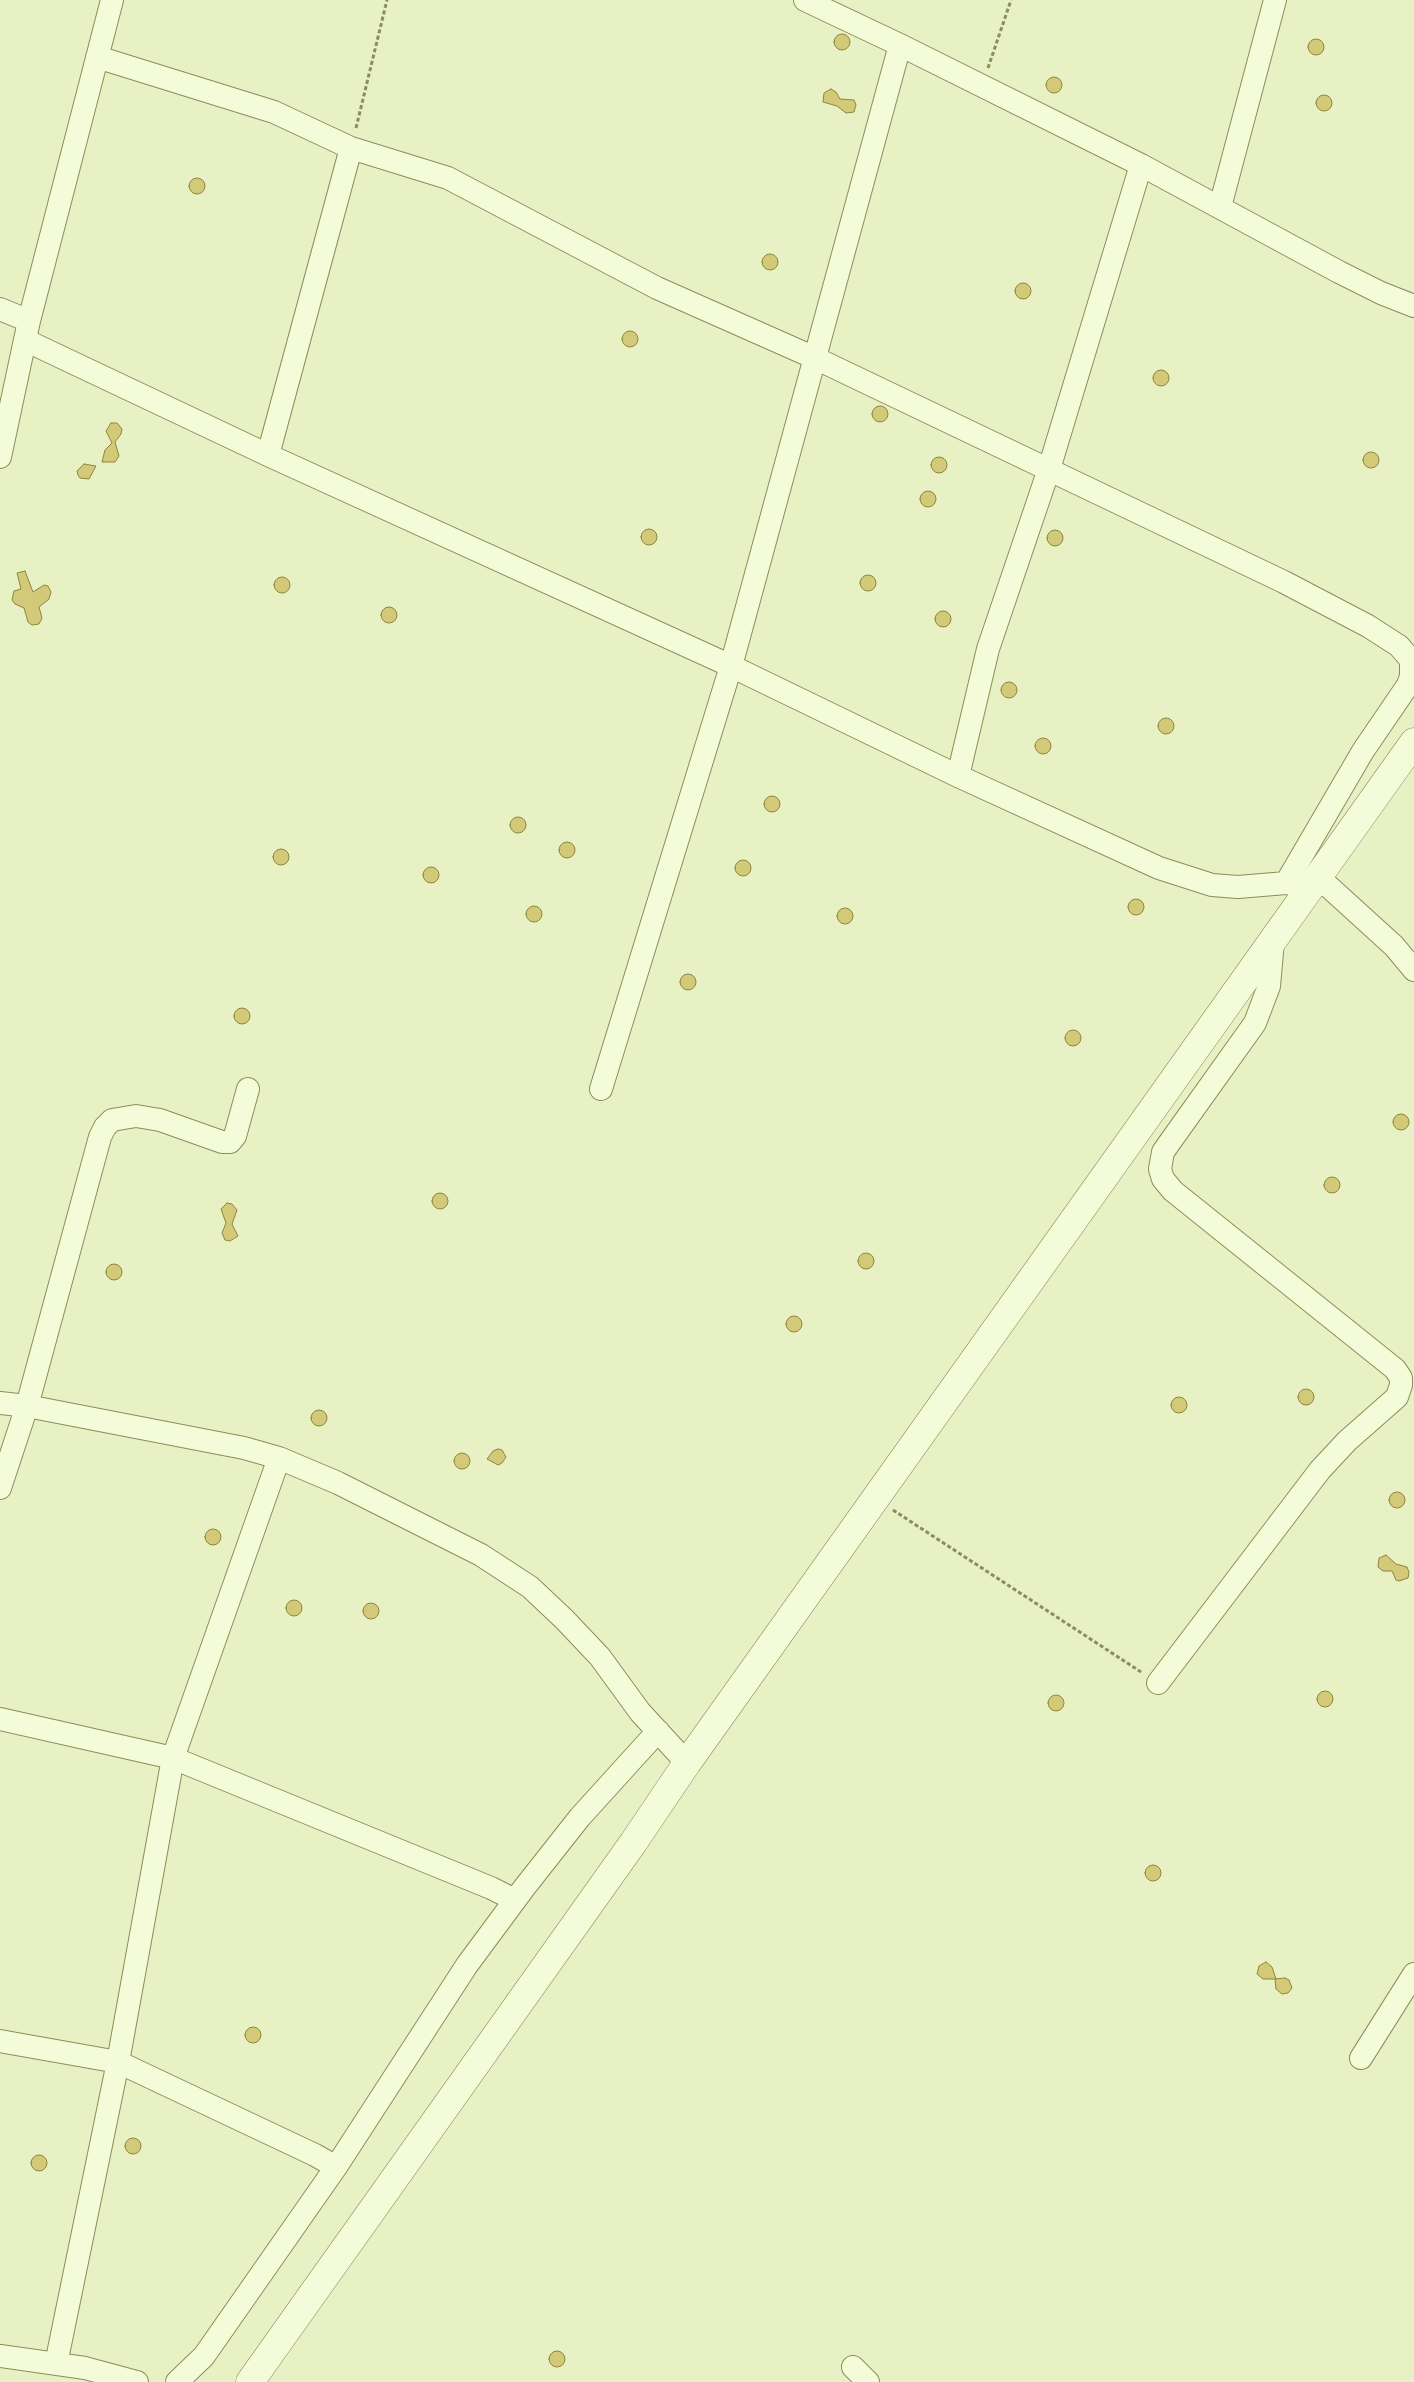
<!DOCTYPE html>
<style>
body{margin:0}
canvas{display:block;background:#e8f1c4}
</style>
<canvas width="1414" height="2382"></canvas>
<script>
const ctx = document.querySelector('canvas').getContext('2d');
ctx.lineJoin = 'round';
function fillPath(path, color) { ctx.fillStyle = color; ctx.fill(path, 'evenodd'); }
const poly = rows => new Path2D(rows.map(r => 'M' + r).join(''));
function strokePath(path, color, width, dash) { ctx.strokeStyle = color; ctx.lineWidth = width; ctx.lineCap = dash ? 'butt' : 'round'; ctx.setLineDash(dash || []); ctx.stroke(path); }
const building = poly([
 '834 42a8 8 0 1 1 16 0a8 8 0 1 1-16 0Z',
 '1308 47a8 8 0 1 1 16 0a8 8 0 1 1-16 0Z',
 '1046 85a8 8 0 1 1 16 0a8 8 0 1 1-16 0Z',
 [831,89,836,92,840,99,854,100,856,105,854,112,846,113,837,106,823,102,824,93,831,89],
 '1316 103a8 8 0 1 1 16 0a8 8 0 1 1-16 0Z',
 '189 186a8 8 0 1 1 16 0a8 8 0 1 1-16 0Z',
 '762 262a8 8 0 1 1 16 0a8 8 0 1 1-16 0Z',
 '1015 291a8 8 0 1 1 16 0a8 8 0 1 1-16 0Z',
 '622 339a8 8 0 1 1 16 0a8 8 0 1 1-16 0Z',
 '1153 378a8 8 0 1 1 16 0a8 8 0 1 1-16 0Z',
 '872 414a8 8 0 1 1 16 0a8 8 0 1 1-16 0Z',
 [111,423,117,423,122,429,121,434,115,442,119,456,115,462,102,462,105,450,112,443,106,431,111,423],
 '1363 460a8 8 0 1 1 16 0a8 8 0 1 1-16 0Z',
 '931 465a8 8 0 1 1 16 0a8 8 0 1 1-16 0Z',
 [84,464,96,466,89,479,80,478,78,475,77,471,84,464],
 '920 499a8 8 0 1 1 16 0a8 8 0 1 1-16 0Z',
 '641 537a8 8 0 1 1 16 0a8 8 0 1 1-16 0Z',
 '1047 538a8 8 0 1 1 16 0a8 8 0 1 1-16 0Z',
 [25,571,33,592,44,585,48,586,51,592,49,599,39,607,42,618,39,624,32,625,28,622,24,608,15,604,12,600,14,591,21,589,17,573,25,571],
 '860 583a8 8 0 1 1 16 0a8 8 0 1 1-16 0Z',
 '274 585a8 8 0 1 1 16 0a8 8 0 1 1-16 0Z',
 '381 615a8 8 0 1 1 16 0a8 8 0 1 1-16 0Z',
 '935 619a8 8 0 1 1 16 0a8 8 0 1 1-16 0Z',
 '1001 690a8 8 0 1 1 16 0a8 8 0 1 1-16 0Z',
 '1158 726a8 8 0 1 1 16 0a8 8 0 1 1-16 0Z',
 '1035 746a8 8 0 1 1 16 0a8 8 0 1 1-16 0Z',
 '764 804a8 8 0 1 1 16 0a8 8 0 1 1-16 0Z',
 '510 825a8 8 0 1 1 16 0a8 8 0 1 1-16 0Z',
 '559 850a8 8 0 1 1 16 0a8 8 0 1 1-16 0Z',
 '273 857a8 8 0 1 1 16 0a8 8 0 1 1-16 0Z',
 '735 868a8 8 0 1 1 16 0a8 8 0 1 1-16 0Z',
 '423 875a8 8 0 1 1 16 0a8 8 0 1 1-16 0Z',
 '1128 907a8 8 0 1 1 16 0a8 8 0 1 1-16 0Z',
 '526 914a8 8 0 1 1 16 0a8 8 0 1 1-16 0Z',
 '837 916a8 8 0 1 1 16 0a8 8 0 1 1-16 0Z',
 '680 982a8 8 0 1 1 16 0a8 8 0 1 1-16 0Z',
 '234 1016a8 8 0 1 1 16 0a8 8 0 1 1-16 0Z',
 '1065 1038a8 8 0 1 1 16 0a8 8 0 1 1-16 0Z',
 '1393 1122a8 8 0 1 1 16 0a8 8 0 1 1-16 0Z',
 '1324 1185a8 8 0 1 1 16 0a8 8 0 1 1-16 0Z',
 '432 1201a8 8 0 1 1 16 0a8 8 0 1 1-16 0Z',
 [227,1203,232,1204,237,1210,232,1224,238,1236,230,1241,225,1240,222,1233,226,1223,221,1209,227,1203],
 '858 1261a8 8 0 1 1 16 0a8 8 0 1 1-16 0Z',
 '106 1272a8 8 0 1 1 16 0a8 8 0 1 1-16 0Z',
 '786 1324a8 8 0 1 1 16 0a8 8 0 1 1-16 0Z',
 '1298 1397a8 8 0 1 1 16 0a8 8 0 1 1-16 0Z',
 '1171 1405a8 8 0 1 1 16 0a8 8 0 1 1-16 0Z',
 '311 1418a8 8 0 1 1 16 0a8 8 0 1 1-16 0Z',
 [498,1449,502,1450,506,1457,502,1463,498,1465,487,1459,493,1451,498,1449],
 '454 1461a8 8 0 1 1 16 0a8 8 0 1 1-16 0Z',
 '1389 1500a8 8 0 1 1 16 0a8 8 0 1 1-16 0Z',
 '205 1537a8 8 0 1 1 16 0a8 8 0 1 1-16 0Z',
 [1386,1555,1396,1564,1407,1567,1409,1572,1408,1578,1399,1581,1396,1580,1392,1571,1383,1571,1378,1567,1379,1558,1386,1555],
 '286 1608a8 8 0 1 1 16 0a8 8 0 1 1-16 0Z',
 '363 1611a8 8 0 1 1 16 0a8 8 0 1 1-16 0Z',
 '1317 1699a8 8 0 1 1 16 0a8 8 0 1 1-16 0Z',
 '1048 1703a8 8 0 1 1 16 0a8 8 0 1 1-16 0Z',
 '1145 1873a8 8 0 1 1 16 0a8 8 0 1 1-16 0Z',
 [1266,1962,1272,1967,1276,1979,1263,1979,1257,1974,1259,1966,1266,1962],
 [1285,1978,1289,1980,1292,1988,1288,1993,1282,1994,1276,1989,1275,1979,1285,1978],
 '245 2035a8 8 0 1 1 16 0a8 8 0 1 1-16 0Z',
 '125 2146a8 8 0 1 1 16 0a8 8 0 1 1-16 0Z',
 '31 2163a8 8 0 1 1 16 0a8 8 0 1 1-16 0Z',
 '549 2359a8 8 0 1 1 16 0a8 8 0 1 1-16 0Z'
]);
const path = poly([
 [988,68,1011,0],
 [356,128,387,0],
 [893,1510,1141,1672]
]);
const minor = poly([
 [805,0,900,45,1141,165,1339,272,1381,293,1414,306],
 [97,57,274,112,351,148,448,178,657,288,815,358,1284,582,1368,626,1399,646,1411,660,1411,676,1408,685,1363,751,1286,883],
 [1220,207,1275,0],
 [0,309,29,321],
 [27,341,268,455,731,666,958,776,1159,868,1212,885,1238,887,1286,883,1301,885],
 [268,455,351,148],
 [0,457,29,321,112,0],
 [958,776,988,649,1049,469,1141,165],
 [1317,876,1394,946,1414,970],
 [601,1089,731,666,900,45],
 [0,1403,27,1406,244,1448,279,1458,338,1483,481,1555,530,1587,564,1619,600,1657,640,1712,687,1763],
 [0,1488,27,1406,100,1137,105,1127,112,1120,136,1116,160,1120,222,1142,230,1142,235,1136,248,1089],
 [1158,1683,1320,1470,1347,1441,1397,1397,1401,1385,1401,1378,1395,1369,1173,1191,1163,1179,1160,1169,1163,1152,1170,1142,1255,1023,1269,986,1273,941],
 [0,1719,173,1758,491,1888,515,1900],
 [0,2041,118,2062,315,2155,336,2167],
 [1361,2058,1414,1974],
 [0,2356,85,2368,137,2382],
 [56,2364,118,2062,173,1758,279,1458],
 [853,2367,868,2382],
 [177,2382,204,2356,336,2167,467,1965,524,1888,580,1817,658,1731]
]);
const tertiary = poly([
 [250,2382,633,1843,687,1763,1414,742]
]);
fillPath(building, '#d2ca78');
strokePath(building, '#8e863d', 1);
strokePath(minor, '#8c8d59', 24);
strokePath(tertiary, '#8c8d59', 29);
strokePath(path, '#8c8d59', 3, [4, 2.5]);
strokePath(minor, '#f4fbd8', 22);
strokePath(tertiary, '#f4fbd8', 28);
</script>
